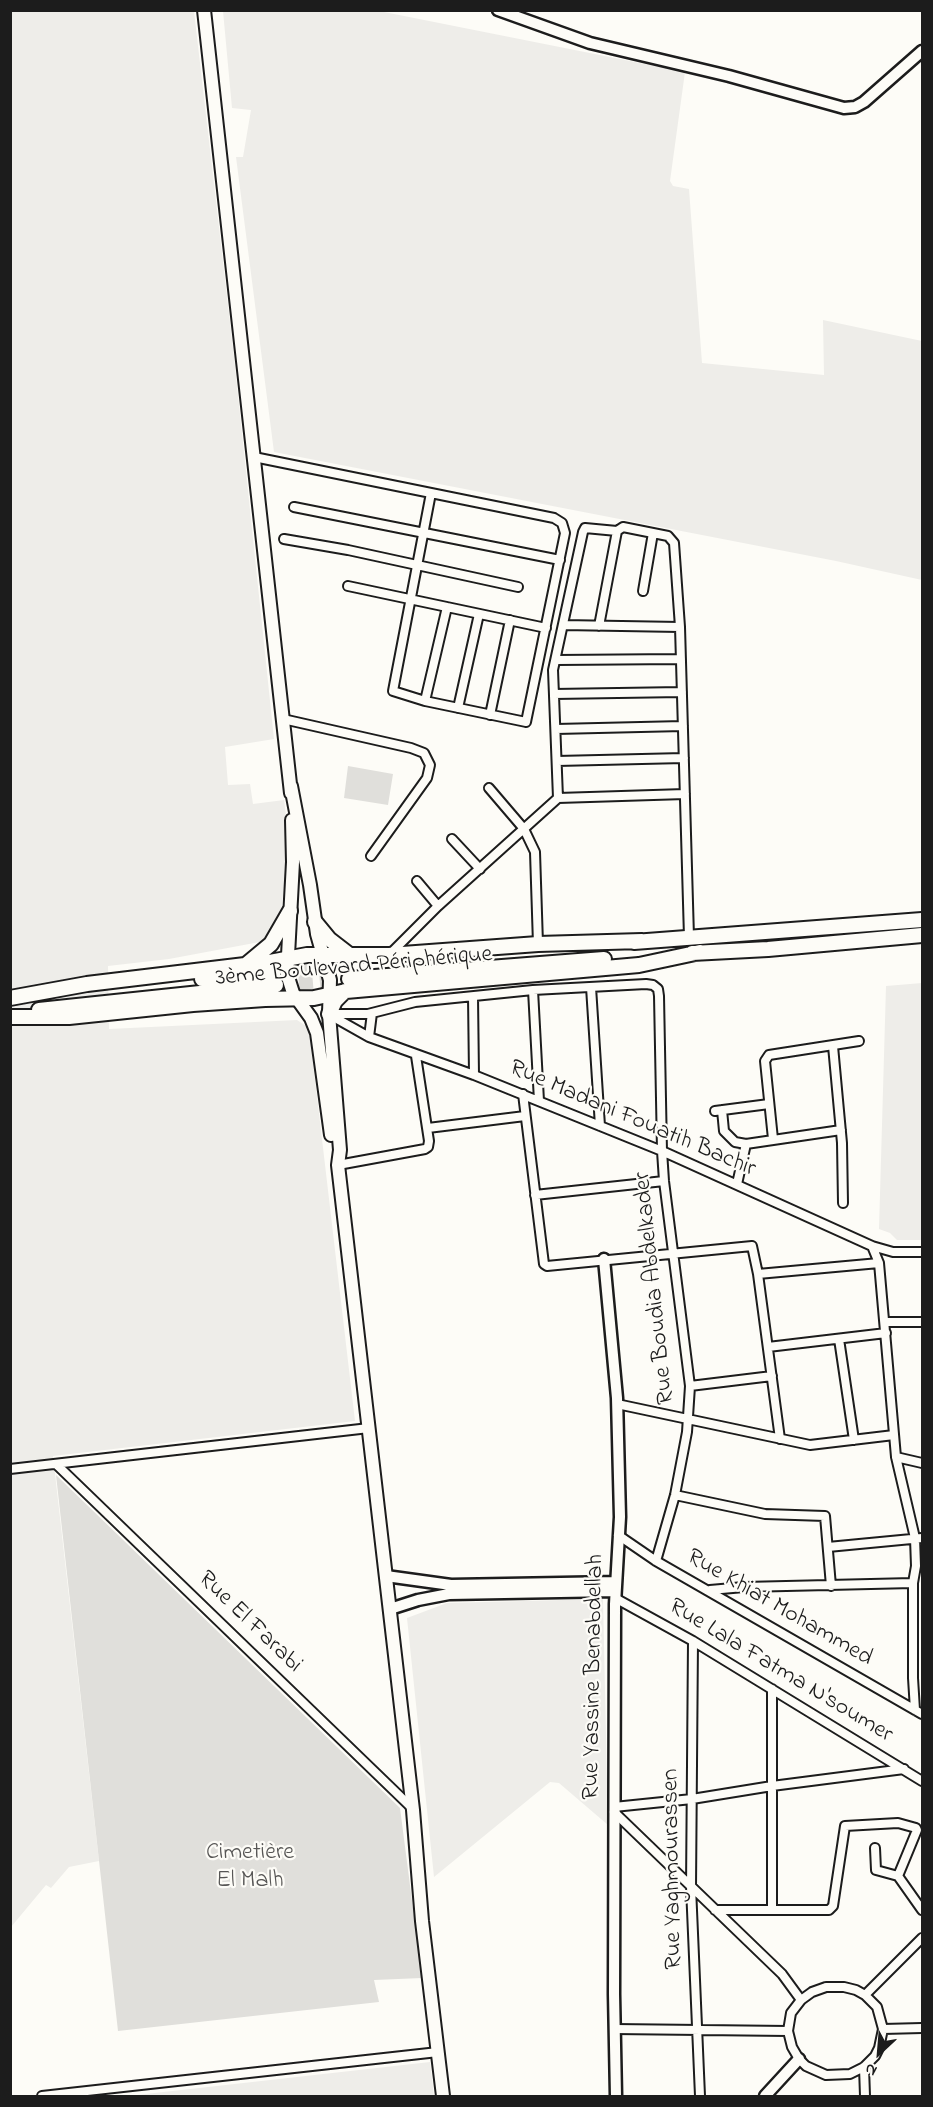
<!DOCTYPE html>
<meta charset="utf-8">
<style>
body{margin:0}
#map{position:relative;width:933px;height:2107px;overflow:hidden;background:#fdfcf7;font-family:"Indie Flower",sans-serif}
canvas{display:block}
.frame{position:absolute;inset:0;border:12px solid #1c1c1c;pointer-events:none}
.north{position:absolute;left:849px;top:2023px;width:60px;height:60px;-webkit-text-stroke:4px #fdfcf7;paint-order:stroke;rotate:206deg;font-size:16px;font-weight:700;line-height:24px;text-align:center;color:#1c1c1c}
.north::after{content:'';display:block;margin:auto;width:21px;height:27px;background:#1c1c1c;clip-path:polygon(50% 0,100% 100%,50% 72%,0 100%)}
</style>
<div id="map">
<canvas width="933" height="2107"></canvas>
<div class="frame"></div>
<div class="north">N</div>
</div>
<script>
const ctx = document.querySelector('canvas').getContext('2d');
ctx.lineJoin = 'round';
function fillPath(path, color) { ctx.fillStyle = color; ctx.fill(path, 'evenodd'); }
const poly = rows => new Path2D(rows.map(r => 'M' + r).join(''));
function strokePath(path, color, width, dash) { ctx.strokeStyle = color; ctx.lineWidth = width; ctx.lineCap = dash ? 'butt' : 'round'; ctx.setLineDash(dash || []); ctx.stroke(path); }
function label(font, color, halo, rows, align = 'center') {
  ctx.font = font + ' "Indie Flower",sans-serif'; ctx.lineWidth = 4.5; ctx.setLineDash([]); ctx.textBaseline = 'middle'; ctx.strokeStyle = halo; ctx.fillStyle = color; for (const [text, x, y, turn = 0] of rows) {
    ctx.save(); ctx.translate(x, y); ctx.rotate((+turn || 0) * Math.PI / 180); ctx.textAlign = isNaN(turn) ? turn : align; if (halo) ctx.strokeText(text, 0, 0); ctx.fillText(text, 0, 0); ctx.restore();
  }
}
const built = poly([
 [11,11,194,11,234,357,274,739,225,747,228,785,250,784,253,804,284,800,287,823,284,887,280,919,272,934,265,941,169,959,108,966,109,1029,297,1020,309,1028,355,1421,53,1456,99,1861,69,1867,51,1888,46,1885,11,1927],
 [223,11,379,11,685,72,670,181,673,186,689,189,702,363,824,375,823,320,922,341,922,580,836,561,274,452,236,157,243,157,251,110,232,108],
 [922,983,922,1240,897,1240,890,1233,879,1229,886,986],
 [603,1599,608,1825,559,1783,550,1782,434,1877,407,1618,447,1603],
 [430,2062,434,2096,128,2096]
]);
const green = poly([
 [348,766,393,774,388,805,344,798],
 [56,1475,400,1808,422,1978,374,1980,379,2002,118,2031]
]);
const highwayTunnel = poly([
 [276,972,346,965],
 [278,985,349,979]
]);
const street = poly([
 [254,457,554,518,562,523,565,533,526,722,425,701,393,691,431,493],
 [294,507,560,560],
 [284,539,348,550,518,587],
 [348,586,546,628],
 [643,591,653,533],
 [563,625,680,627],
 [599,626,617,531,623,527,668,536,674,543,680,627,689,937],
 [556,660,681,659],
 [554,694,682,692],
 [425,701,447,607],
 [458,708,479,614],
 [490,715,510,620],
 [283,719,411,748,424,753,430,765,427,778,371,856],
 [556,729,683,726],
 [557,761,684,758],
 [489,788,524,829,535,852,538,944],
 [558,798,685,794],
 [452,839,480,869],
 [417,881,438,906],
 [390,954,438,906,558,798,553,670,583,532,585,528,617,531],
 [591,987,600,1126],
 [533,990,539,1101],
 [473,997,474,1075],
 [329,1014,368,1014,415,1002,533,990,646,984,653,985,658,989,659,996,662,1151,664,1181,690,1386,687,1432,675,1495,656,1561],
 [330,1015,369,1037,474,1075,662,1151,872,1246,893,1252,922,1252],
 [369,1037,372,1013],
 [833,1046,842,1143,843,1203],
 [523,1094,544,1264,547,1266,752,1246,758,1274,780,1439],
 [722,1110,724,1131,735,1142,746,1144,737,1184],
 [715,1111,769,1104],
 [428,1128,525,1116],
 [773,1139,765,1061,769,1055,859,1041],
 [746,1144,841,1130],
 [338,1165,425,1149,428,1147,429,1141,416,1056],
 [535,1195,664,1181],
 [872,1246,879,1263,896,1457,915,1538,916,1566,913,1583,913,1678,915,1710],
 [758,1274,879,1263],
 [885,1322,922,1322],
 [839,1339,854,1440],
 [768,1347,886,1333],
 [690,1386,772,1376],
 [617,1404,810,1445,894,1435],
 [896,1457,922,1463],
 [57,1465,412,1808],
 [10,1469,369,1428],
 [675,1495,765,1514,825,1516,831,1586],
 [618,1535,656,1561,922,1714],
 [828,1547,922,1538],
 [710,1590,744,1587,913,1583],
 [615,1598,693,1641,922,1781],
 [693,1641,691,1887,700,2096],
 [614,1807,692,1799,772,1786,904,1769],
 [614,1812,782,1974,801,2000],
 [898,1876,922,1910],
 [772,1909,772,1689],
 [715,1910,829,1910,833,1906,845,1826,898,1823,916,1828,917,1830,898,1876,876,1870,875,1848],
 [826,1987,844,1987,856,1990,865,1995,877,2007,883,2029,879,2048,875,2056,864,2067,850,2074,826,2075,806,2066,799,2059,792,2047,788,2031,791,2013,801,2000,812,1992,826,1987],
 [865,1995,922,1938],
 [614,2029,788,2031],
 [883,2029,922,2028],
 [864,2067,865,2096],
 [42,2096,438,2052]
]);
const secondary = poly([
 [498,10,590,43,729,76,844,108,855,107,864,102,922,51],
 [604,1259,617,1398,620,1517,615,1604,614,1994,616,2096],
 [386,1576,451,1585,616,1582],
 [390,1609,418,1600,449,1594,615,1591],
 [765,2096,799,2059]
]);
const primary = poly([
 [204,10,291,793],
 [291,786,310,885,317,934,330,980,329,1014,340,1150,338,1165,413,1810,422,1921,443,2096],
 [292,820,293,862,287,974,293,993,311,1018,317,1033,331,1135]
]);
const highway = poly([
 [315,922,329,939,351,956],
 [634,942,922,920],
 [692,953,768,949,922,935],
 [247,964,271,944,290,911],
 [202,979,274,972],
 [349,979,604,959],
 [10,998,87,984,270,962,307,955,389,955,538,944,642,941],
 [39,1010,276,985],
 [329,1014,335,1001,345,991],
 [10,1017,69,1017,193,1004,265,999,314,998,346,991,639,965,700,952]
]);
const streetNames = [
 ["3ème Boulevard Périphérique",354,968,-5],
 ["Rue Madani Fouatih Bachir",632,1120,23],
 ["Rue Boudia Abdelkader",656,1288,-96],
 ["Rue Khiat Mohammed",779,1609,30],
 ["Rue El Farabi",249,1623,44],
 ["Rue Lala Fatma N'soumer",780,1672,31],
 ["Rue Yassine Benabdellah",595,1677,-89],
 ["Rue Yaghmourassen",674,1869,-91]
];
const parkNames = [
 ["Cimetière",250,1854],
 ["El Malh",250,1882]
];
fillPath(built, '#eeede9');
fillPath(green, '#e0dfdb');
strokePath(highwayTunnel, '#dbdad6', 14, [14, 7]);
strokePath(street, '#1c1c1c', 12);
strokePath(secondary, '#1c1c1c', 15);
strokePath(primary, '#1c1c1c', 16);
strokePath(highway, '#1c1c1c', 18);
strokePath(street, '#fdfcf7', 8);
strokePath(secondary, '#fdfcf7', 10);
strokePath(primary, '#fdfcf7', 12);
strokePath(highway, '#fdfcf7', 14);
label('24px', '#1c1c1c', '#fdfcf7', streetNames);
label('24px', '#575655', '#fdfcf7', parkNames);
</script>
